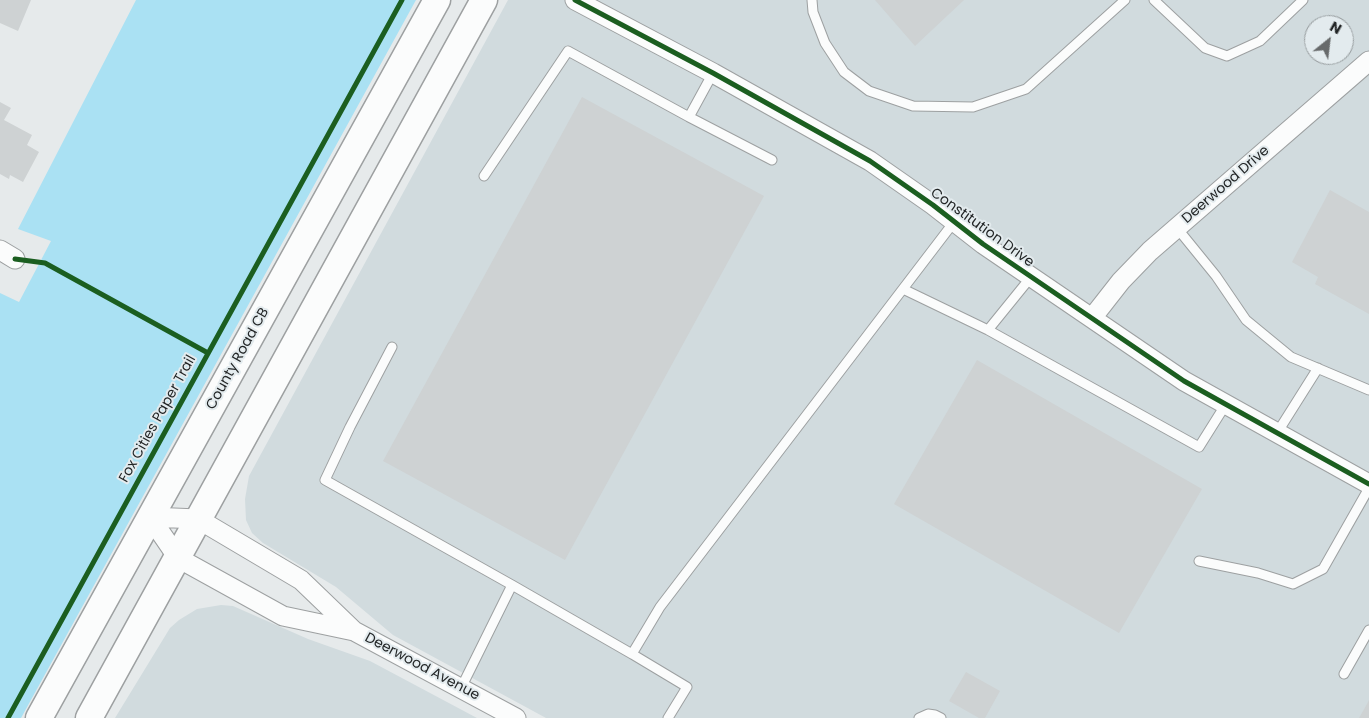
<!DOCTYPE html>
<style>
body{margin:0}
#map{position:relative;width:1369px;height:718px;overflow:hidden;background:#e6eaeb;font-family:Poppins,sans-serif}
canvas{display:block}
.north{position:absolute;left:1304px;top:15px;width:50px;height:50px;box-sizing:border-box;background:#e3ebee;border:1px solid #969c9e;border-radius:50%;rotate:29deg;font-size:14px;font-weight:700;line-height:20px;text-align:center;color:#222526}
.north::after{content:'';display:block;margin:auto;width:18px;height:22px;background:#676a6b;clip-path:polygon(50% 0,100% 100%,50% 72%,0 100%)}
</style>
<div id="map">
<canvas width="1369" height="718"></canvas>
<div class="north">N</div>
</div>
<script>
const ctx = document.querySelector('canvas').getContext('2d');
ctx.lineJoin = 'round';
function fillPath(path, color) { ctx.fillStyle = color; ctx.fill(path, 'evenodd'); }
const poly = rows => new Path2D(rows.map(r => 'M' + r).join(''));
function strokePath(path, color, width, dash) { ctx.strokeStyle = color; ctx.lineWidth = width; ctx.lineCap = dash ? 'butt' : 'round'; ctx.setLineDash(dash || []); ctx.stroke(path); }
function label(font, color, halo, rows, align = 'center') {
  ctx.font = font + ' Poppins,sans-serif'; ctx.lineWidth = 4; ctx.setLineDash([]); ctx.textBaseline = 'middle'; ctx.strokeStyle = halo; ctx.fillStyle = color; for (const [text, x, y, turn = 0] of rows) {
    ctx.save(); ctx.translate(x, y); ctx.rotate((+turn || 0) * Math.PI / 180); ctx.textAlign = isNaN(turn) ? turn : align; if (halo) ctx.strokeText(text, 0, 0); ctx.fillText(text, 0, 0); ctx.restore();
  }
}
const built = poly([
 [508,0,1369,0,1369,718,546,718,393,635,336,587,263,543,252,533,246,520,245,499,249,476],
 [1314,25,1344,25,1344,55,1314,55],
 [221,605,233,606,308,639,370,661,477,718,115,718,170,628,179,620,197,609]
]);
const green = poly([
 [136,0,416,0,21,718,0,718,0,293,19,302,51,241,18,229]
]);
const building = poly([
 [0,0,31,0,18,31,0,23],
 [875,0,964,0,915,46],
 [582,97,764,196,565,560,383,461],
 [0,102,11,108,4,120,32,135,27,145,39,152,23,182,10,175,9,179,0,174],
 [1330,190,1369,212,1369,314,1315,284,1318,277,1292,262],
 [977,360,1202,489,1119,633,894,504],
 [966,672,1000,691,985,718,979,718,949,701],
 [1369,700,1369,718,1359,718,1367,704]
]);
const lane = poly([
 [812,0,813,12,825,43,844,72,869,91,913,106,973,107,1026,89,1125,0],
 [1154,0,1205,48,1227,56,1260,41,1303,0],
 [689,117,772,160],
 [484,176,568,51,689,117,713,73],
 [1177,228,1216,276,1246,320,1291,357,1369,390],
 [903,289,988,330,1031,277],
 [988,330,1199,447,1226,404],
 [392,347,350,427,325,480,512,585],
 [1277,433,1318,368],
 [1199,561,1258,573,1293,584,1323,569,1369,488],
 [1344,674,1369,630],
 [461,688,512,585,632,654],
 [668,718,687,687,632,654,660,607,954,222],
 [919,718,928,714,935,715,941,718]
]);
const street = poly([
 [575,0,713,73,870,161,933,205,983,244,1184,381,1369,484],
 [0,250,15,259],
 [1092,318,1121,281,1150,251,1369,61],
 [150,517,198,519,301,580,354,631,516,718],
 [150,517,178,558,283,616,354,631]
]);
const secondary = poly([
 [39,718,437,0],
 [89,718,484,0]
]);
const cycleway = poly([
 [575,0,713,73,870,161,933,205,983,244,1184,381,1369,484],
 [15,259,45,263,208,353],
 [8,718,402,0]
]);
const streetNames = [
 ["Deerwood Drive",1226,185,-41],
 ["Constitution Drive",982,228,36],
 ["County Road CB",238,359,-61],
 ["Fox Cities Paper Trail",158,419,-61],
 ["Deerwood Avenue",422,667,28]
];
fillPath(built, '#d1dbde');
fillPath(green, '#aae1f3');
fillPath(building, '#ced2d3');
strokePath(lane, '#9da0a1', 11);
strokePath(street, '#9da0a1', 21);
strokePath(secondary, '#9da0a1', 29);
strokePath(lane, '#fbfcfc', 9);
strokePath(street, '#fbfcfc', 19);
strokePath(secondary, '#fbfcfc', 26);
strokePath(cycleway, '#1b5e20', 5);
label('14px', '#222526', '#e3ebee', streetNames);
</script>
